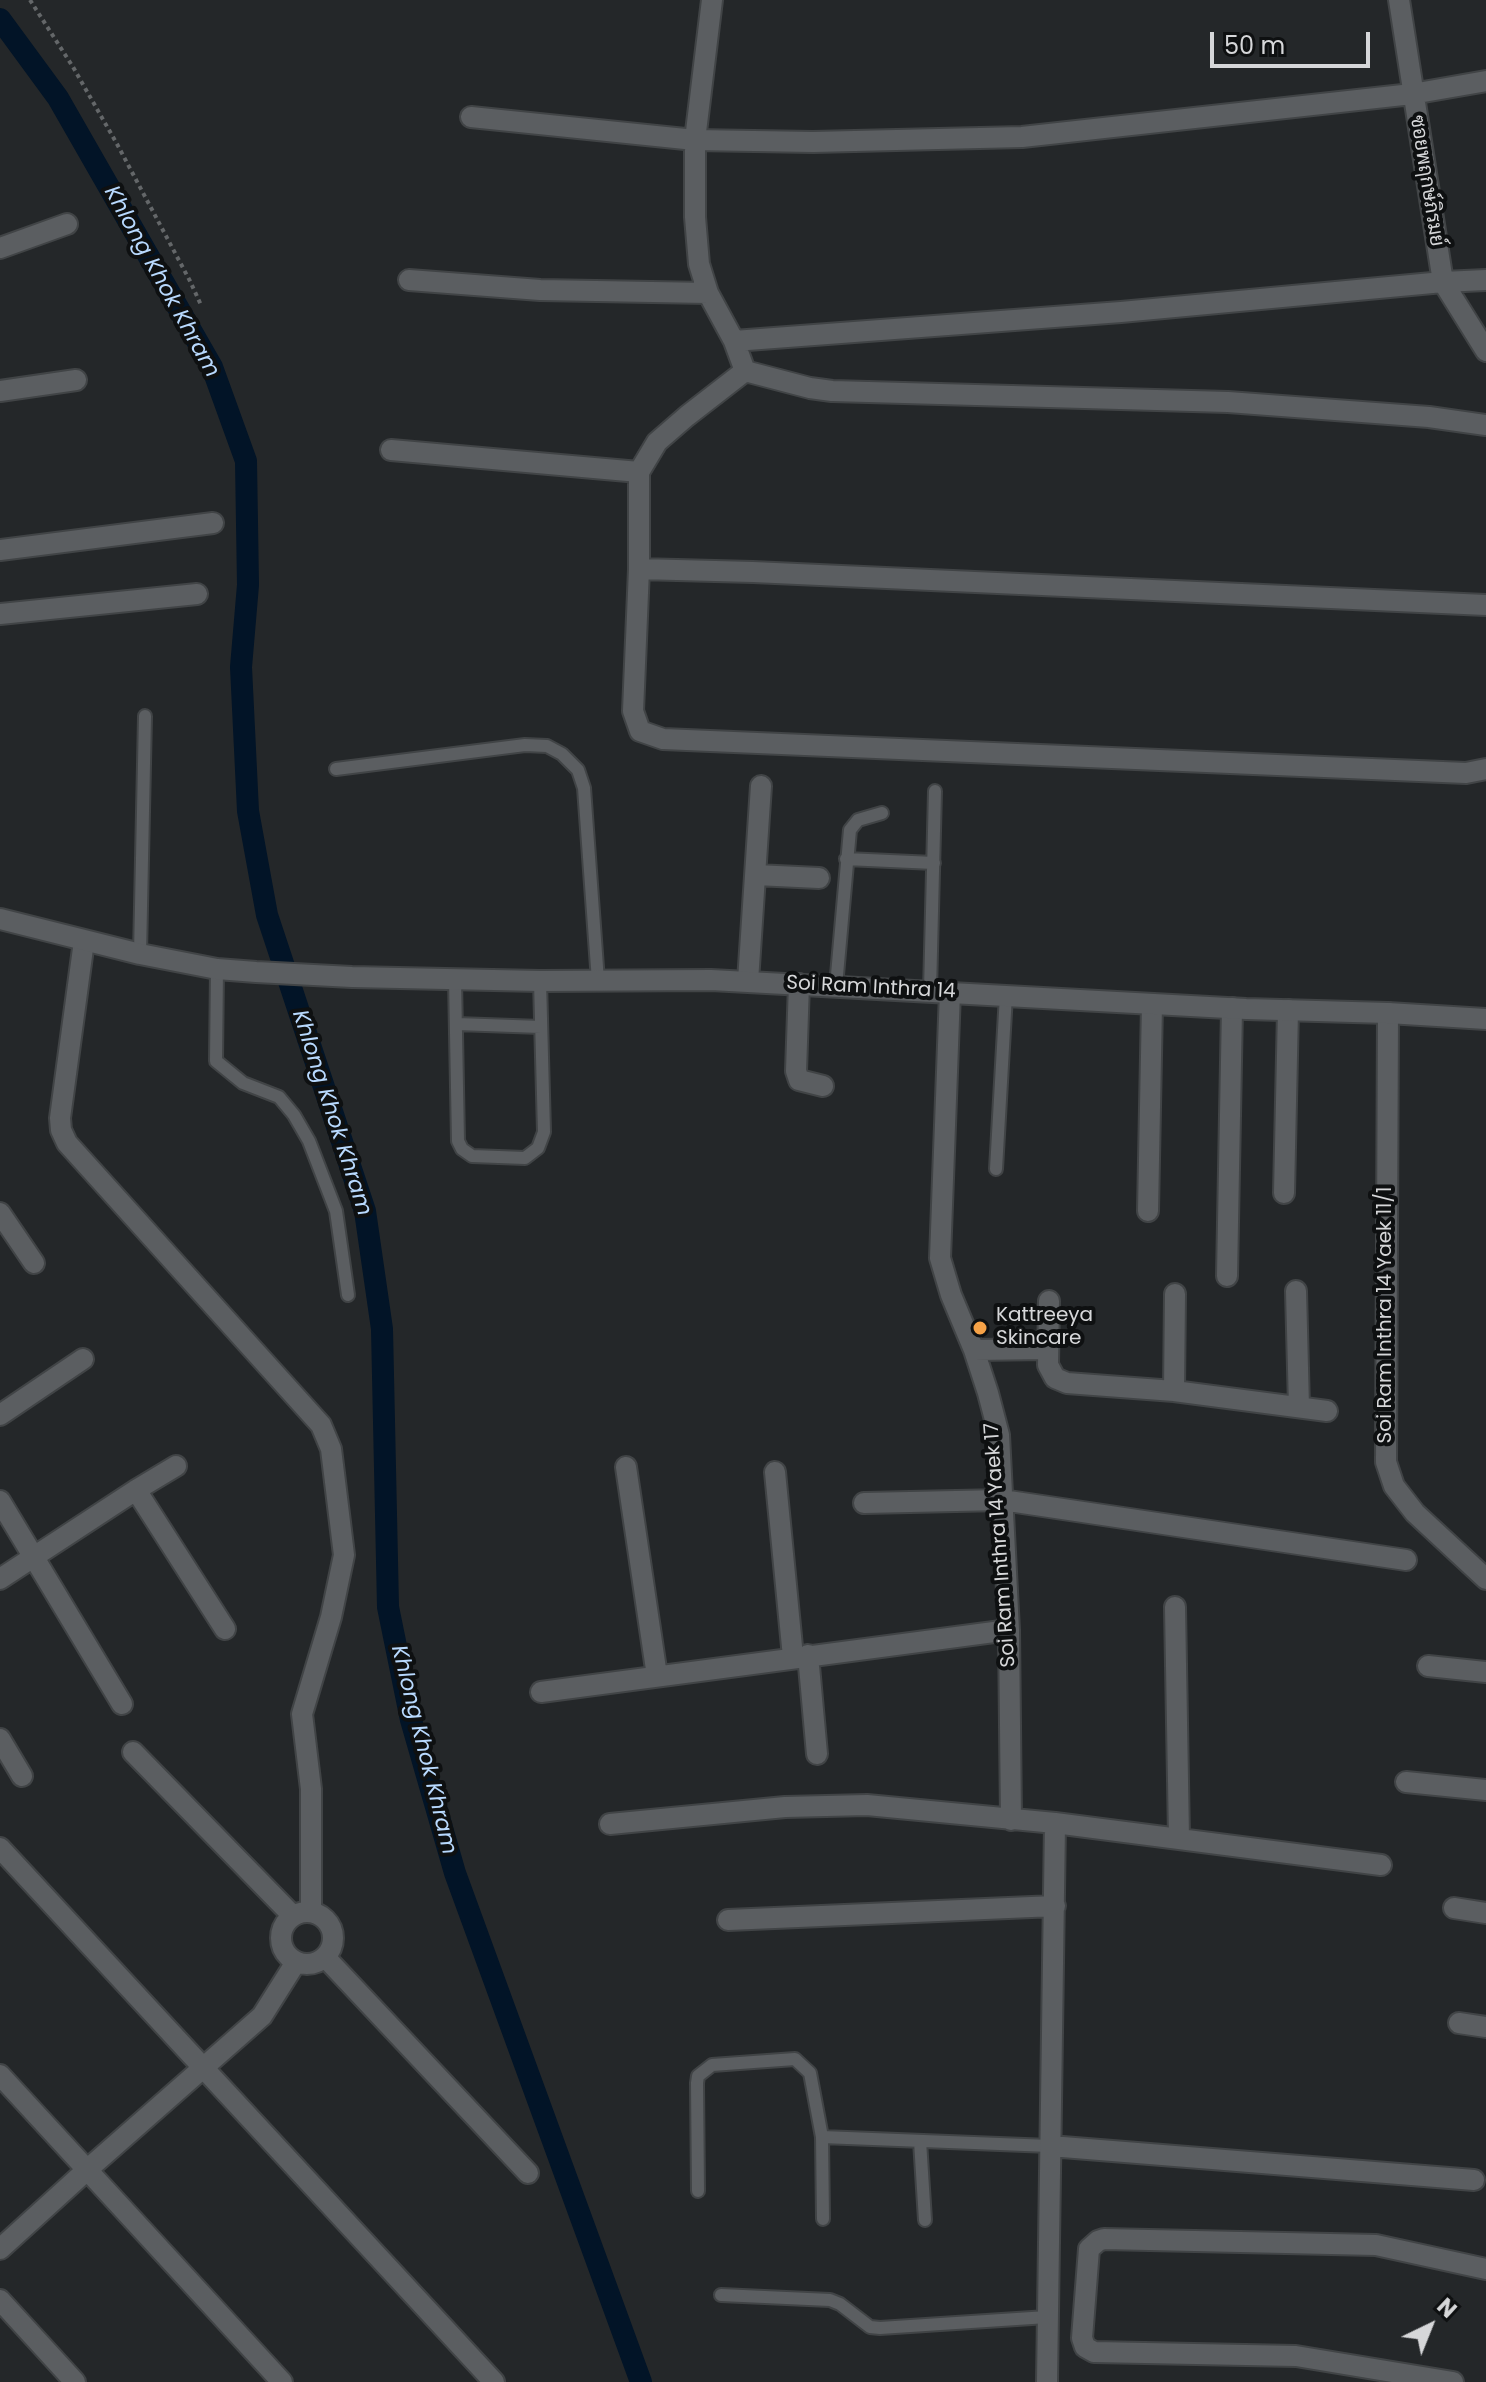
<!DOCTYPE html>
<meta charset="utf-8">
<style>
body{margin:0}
#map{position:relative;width:1486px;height:2382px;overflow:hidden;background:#242729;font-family:Poppins,sans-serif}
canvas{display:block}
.north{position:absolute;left:1390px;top:2286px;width:80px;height:80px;-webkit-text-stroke:6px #0e1011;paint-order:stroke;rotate:43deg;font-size:22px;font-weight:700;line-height:32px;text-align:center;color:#d6d7d9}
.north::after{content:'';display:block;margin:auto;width:28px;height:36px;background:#d6d7d9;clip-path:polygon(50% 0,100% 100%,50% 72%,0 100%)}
.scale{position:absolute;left:1210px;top:32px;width:160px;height:36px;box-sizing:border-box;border:4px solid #d6d7d9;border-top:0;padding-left:10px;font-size:24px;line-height:28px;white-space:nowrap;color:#d6d7d9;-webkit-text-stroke:6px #0e1011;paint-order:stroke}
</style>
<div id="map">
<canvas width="1486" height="2382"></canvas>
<div class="north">N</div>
<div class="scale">50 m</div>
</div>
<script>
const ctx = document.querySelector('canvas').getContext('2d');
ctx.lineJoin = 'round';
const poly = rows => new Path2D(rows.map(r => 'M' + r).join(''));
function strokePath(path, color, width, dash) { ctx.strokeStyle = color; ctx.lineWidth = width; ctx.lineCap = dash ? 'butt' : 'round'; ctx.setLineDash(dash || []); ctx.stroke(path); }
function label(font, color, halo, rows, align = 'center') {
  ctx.font = font + ' Poppins,Sarabun,sans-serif'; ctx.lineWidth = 8; ctx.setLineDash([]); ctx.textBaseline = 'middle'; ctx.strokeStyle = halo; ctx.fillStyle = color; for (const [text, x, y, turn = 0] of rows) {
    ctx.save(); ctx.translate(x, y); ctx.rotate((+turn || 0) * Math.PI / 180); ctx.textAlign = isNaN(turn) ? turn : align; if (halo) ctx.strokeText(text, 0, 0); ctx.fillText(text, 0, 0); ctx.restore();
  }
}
const canal = poly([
 [0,19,58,98,212,367,246,461,248,585,241,667,248,811,267,915,365,1211,382,1329,388,1607,411,1720,455,1873,641,2382]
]);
const path = poly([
 [30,0,73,67,117,144,190,281,201,305]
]);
const service = poly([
 [336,769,525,745,547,746,562,754,578,770,584,788,598,981],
 [846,859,934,863],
 [140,954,145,716],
 [217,969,216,1061,243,1083,279,1097,294,1115,309,1141,336,1211,348,1295],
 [455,979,458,1141,462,1149,472,1156,525,1158,538,1148,544,1132,540,981],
 [836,986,850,830,858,820,882,813],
 [930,991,935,791],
 [457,1024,541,1027],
 [996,1169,1006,995],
 [822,2137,823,2219],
 [920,2141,925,2220],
 [698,2191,697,2083,698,2076,712,2065,795,2059,810,2073,822,2137,1050,2146],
 [721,2295,830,2300,840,2304,870,2327,880,2328,1047,2317]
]);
const minor = poly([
 [712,0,695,140,695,217,699,264,708,293,734,341,745,371],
 [1399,0,1443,282,1486,351],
 [471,117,695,140,813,142,1022,137,1412,94,1486,81],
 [0,248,67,224],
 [409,280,540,290,708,293],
 [734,341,1121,312,1443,282,1486,280],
 [745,371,687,416,657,442,639,472,639,569,633,711,640,731,663,739,1466,773,1486,769],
 [745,371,810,388,832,391,1228,402,1429,417,1486,425],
 [0,391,76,380],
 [391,450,639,472],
 [0,550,213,523],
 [639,569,753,572,1486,605],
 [0,614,197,594],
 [756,875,819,878],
 [84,941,60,1118,61,1130,67,1143,321,1425,331,1449,344,1555,331,1617,302,1714,311,1789,311,1912],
 [748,981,761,786],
 [799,984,796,1071,799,1080,823,1086],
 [950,992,940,1258,951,1295,974,1350,988,1393,999,1435,1009,1630,1011,1820],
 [1388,1013,1386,1462,1394,1486,1415,1513,1486,1579],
 [1284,1193,1288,1010],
 [1148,1211,1152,1004],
 [0,1213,34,1263],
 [1227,1276,1232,1008],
 [1296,1291,1299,1407],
 [1049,1301,1048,1365,1055,1378,1067,1383,1174,1391,1327,1411],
 [974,1350,1047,1349],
 [1174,1391,1175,1294],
 [0,1415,83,1359],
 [626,1467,657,1676],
 [775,1472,793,1657],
 [136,1490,225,1629],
 [0,1501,122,1704],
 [864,1503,1002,1500,1406,1560],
 [0,1579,136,1490,176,1466],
 [1175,1607,1179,1838],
 [808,1655,817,1754],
 [1428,1666,1486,1672],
 [541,1692,1009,1630],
 [0,1739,22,1776],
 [133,1752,292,1915],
 [1406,1782,1486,1790],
 [610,1824,785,1807,867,1805,1055,1823,1381,1865],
 [0,1848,494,2382],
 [1454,1908,1486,1913],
 '281 1938a26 26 0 1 1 52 0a26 26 0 1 1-52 0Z',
 [728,1920,1055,1906],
 [325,1957,528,2173],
 [1459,2023,1486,2027],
 [0,2075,282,2382],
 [1050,2146,1474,2180],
 [0,2249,88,2169,262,2016,296,1962],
 [0,2300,75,2382],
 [1047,2382,1055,1823],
 [1453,2382,1296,2356,1094,2352,1085,2347,1082,2338,1089,2249,1098,2241,1104,2239,1376,2245,1486,2269]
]);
const tertiary = poly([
 [0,919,140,954,217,969,256,972,352,977,540,981,711,980,1246,1009,1388,1013,1486,1019]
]);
const markers = [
 [980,1328,8,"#f6a247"]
];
const streetNames = [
 ["ซอยพฤกษ์ภิรมย์",1426,181,81],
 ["Soi Ram Inthra 14",871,988,3],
 ["Soi Ram Inthra 14 Yaek 11/1",1386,1315,-90],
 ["Soi Ram Inthra 14 Yaek 17",1001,1545,-94]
];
const poiNames = [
 ["Kattreeya",996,1316],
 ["Skincare",996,1339]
];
const waterNames = [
 ["Khlong Khok Khram",161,282,61],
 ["Khlong Khok Khram",331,1113,72],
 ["Khlong Khok Khram",423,1750,76]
];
strokePath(canal, '#021427', 22);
strokePath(service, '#414446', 16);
strokePath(minor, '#414446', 24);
strokePath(tertiary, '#414446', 24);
strokePath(path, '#646769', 4, [4, 4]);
strokePath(service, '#5b5e61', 12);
strokePath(minor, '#5b5e61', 20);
strokePath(tertiary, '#5b5e61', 20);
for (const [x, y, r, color] of markers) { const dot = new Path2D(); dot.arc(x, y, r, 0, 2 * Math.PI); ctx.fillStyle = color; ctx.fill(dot); strokePath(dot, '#0e1011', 3); }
label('20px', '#d6d7d9', '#0e1011', streetNames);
label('20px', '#d6d7d9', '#0e1011', poiNames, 'left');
label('italic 22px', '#b8d9fe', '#0e1011', waterNames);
</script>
